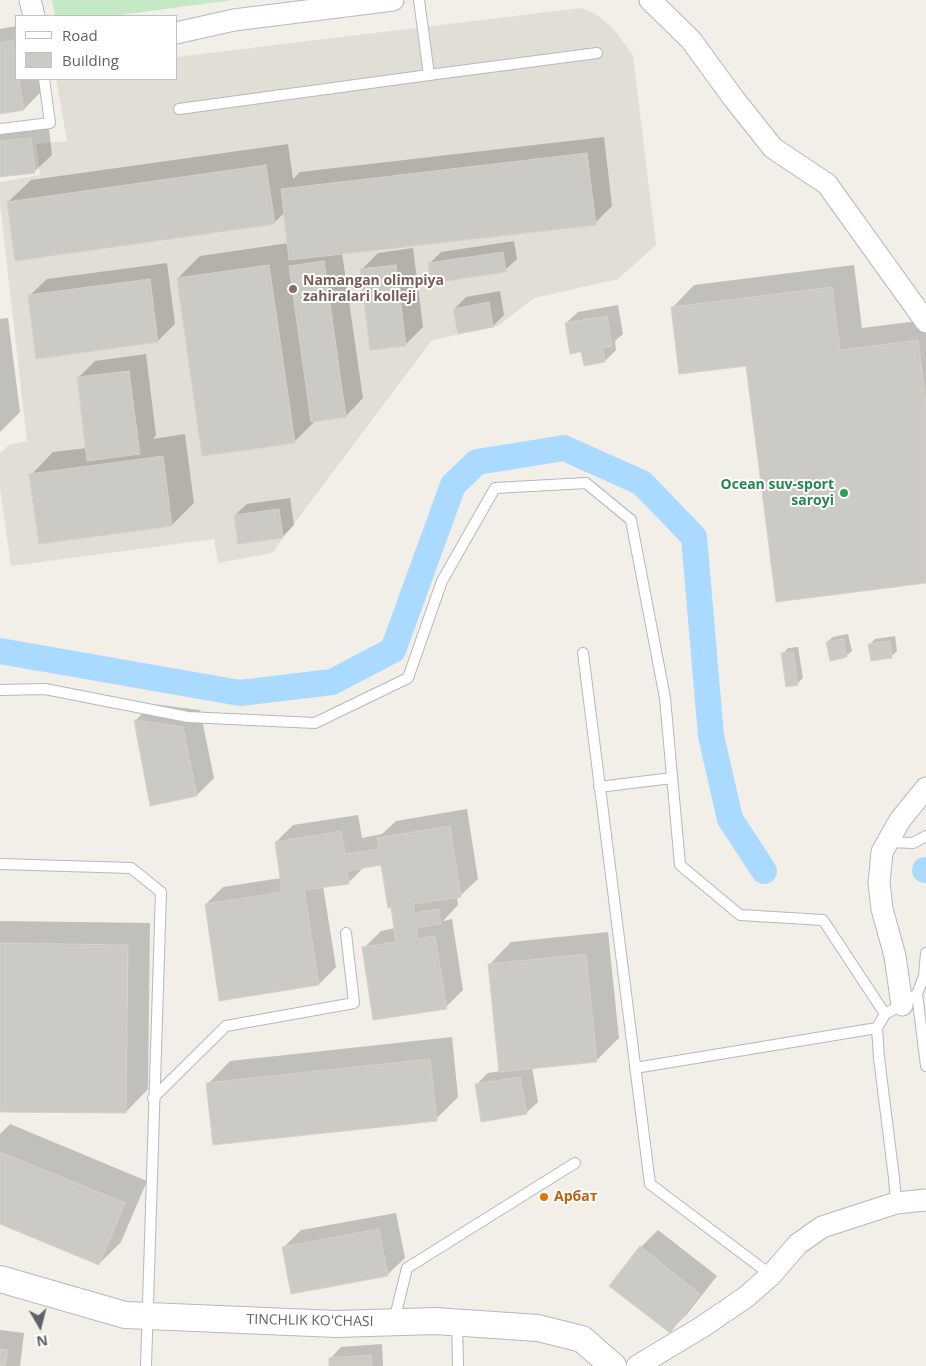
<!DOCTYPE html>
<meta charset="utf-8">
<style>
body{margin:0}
#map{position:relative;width:926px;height:1366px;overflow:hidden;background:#f1efe8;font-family:"Open Sans",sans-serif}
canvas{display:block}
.legend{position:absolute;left:15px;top:15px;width:162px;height:65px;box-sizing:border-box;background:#fff;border:1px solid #bfc1c3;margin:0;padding:6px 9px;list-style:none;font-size:15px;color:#5f6368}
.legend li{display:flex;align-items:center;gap:10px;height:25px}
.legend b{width:25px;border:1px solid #bfc1c3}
.north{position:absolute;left:15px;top:1301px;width:50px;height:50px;-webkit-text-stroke:4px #fff;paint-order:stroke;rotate:172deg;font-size:14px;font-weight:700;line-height:20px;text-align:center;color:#5f6368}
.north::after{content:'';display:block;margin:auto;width:18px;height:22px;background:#5f6368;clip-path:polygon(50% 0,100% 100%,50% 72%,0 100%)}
</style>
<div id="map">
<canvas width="926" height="1366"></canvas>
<ul class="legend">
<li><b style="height:6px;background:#fff"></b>Road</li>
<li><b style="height:14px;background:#cccac5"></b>Building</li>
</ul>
<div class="north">N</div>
</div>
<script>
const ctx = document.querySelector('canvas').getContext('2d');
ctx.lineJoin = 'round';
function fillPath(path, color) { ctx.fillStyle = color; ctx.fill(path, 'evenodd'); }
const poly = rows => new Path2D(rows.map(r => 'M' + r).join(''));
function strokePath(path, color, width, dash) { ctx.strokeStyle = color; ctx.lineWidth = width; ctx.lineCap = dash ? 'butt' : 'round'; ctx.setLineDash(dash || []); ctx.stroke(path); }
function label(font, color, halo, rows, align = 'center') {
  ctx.font = font + ' "Open Sans",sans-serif'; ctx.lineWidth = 4; ctx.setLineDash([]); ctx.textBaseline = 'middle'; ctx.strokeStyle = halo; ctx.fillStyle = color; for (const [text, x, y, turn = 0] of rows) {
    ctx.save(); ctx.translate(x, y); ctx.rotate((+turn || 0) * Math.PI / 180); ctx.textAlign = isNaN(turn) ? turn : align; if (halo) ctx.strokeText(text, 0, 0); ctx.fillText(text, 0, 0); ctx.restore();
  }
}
const education = poly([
 [581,8,594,13,612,27,633,55,656,245,618,279,534,298,498,326,432,340,272,553,218,563,214,539,11,566,0,488,0,453,9,445,27,441,0,204,0,182,40,175,36,144,67,141,56,79,176,79,176,57]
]);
const green = poly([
 [52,0,233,0,112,16,55,16]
]);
const shadow = poly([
 [16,26,16,79,39,79,41,92,24,109,0,113,0,29],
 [48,121,52,155,34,172,0,176,0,126],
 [604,137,612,206,595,223,342,253,363,398,346,416,316,420,294,442,178,278,200,256,289,243,285,212,274,223,8,202,31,180,288,144,293,179,300,172],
 [514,241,517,259,505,270,429,264,441,252],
 [413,248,423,327,405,345,361,270,378,253],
 [167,263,175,324,158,341,37,357,29,296,47,279],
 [854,265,862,328,926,320,926,581,747,364,672,308,694,285],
 [500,291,504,315,493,326,454,309,466,297],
 [618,305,623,334,615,341,616,350,605,361,582,350,566,323,578,312],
 [8,318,20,412,0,432,0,319],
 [146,354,156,435,153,439,185,434,194,503,172,525,31,475,53,452,87,448,78,378,95,361],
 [290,498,294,525,283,536,235,515,247,504],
 [848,634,852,651,846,656,827,642,833,637],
 [895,636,897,651,891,657,870,644,875,639],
 [798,647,803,678,797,684,783,654,788,648],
 [152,704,200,710,214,778,197,795,135,721],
 [467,809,478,879,460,896,457,896,458,905,443,921,452,919,463,990,446,1007,364,948,381,931,395,928,383,863,365,866,349,882,323,886,336,967,319,984,206,904,223,887,281,878,276,842,293,825,358,815,362,838,382,834,396,821],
 [0,921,150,923,148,1089,126,1112,0,1110],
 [608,932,619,1038,597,1060,532,1067,538,1102,526,1113,476,1085,488,1073,500,1071,489,965,511,942],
 [452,1037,458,1097,436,1119,208,1084,230,1061],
 [10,1124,147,1181,121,1242,99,1264,0,1223,0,1134],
 [396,1213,405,1258,387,1275,284,1247,301,1230],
 [658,1230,717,1276,687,1314,670,1331,641,1247],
 [0,1330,24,1333,20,1366,0,1366],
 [382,1344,383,1366,330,1366,330,1359,341,1347]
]);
const canal = poly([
 [0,651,240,693,332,682,393,650,453,485,477,462,564,448,642,483,694,537,711,736,730,819,764,871],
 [925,870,926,870]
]);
const building = poly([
 [13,40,16,59,16,79,19,79,24,110,0,114,0,43,13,40],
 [31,138,35,173,0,177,0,141,31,138],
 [587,153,596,225,289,260,281,189,587,153],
 [266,165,275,224,15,261,7,202,266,165],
 [503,252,506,272,431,283,428,263,503,252],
 [324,261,346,417,311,422,289,266,324,261],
 [269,265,295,443,202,456,177,278,269,265],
 [396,265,406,346,370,350,360,269,396,265],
 [150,279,158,342,36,359,28,295,150,279],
 [832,287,840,350,918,340,926,404,926,583,776,602,746,366,679,374,671,307,832,287],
 [489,302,493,327,458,334,453,309,489,302],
 [607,316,612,346,603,348,605,362,584,366,581,352,570,354,565,323,607,316],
 [129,371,140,454,87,461,77,377,129,371],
 [163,456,172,526,39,544,29,474,163,456],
 [279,509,283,538,238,544,234,515,279,509],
 [843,639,847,657,830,661,826,642,843,639],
 [890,641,892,658,871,661,868,644,890,641],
 [793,652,798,685,786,687,781,653,793,652],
 [134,720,183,727,197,796,150,806,134,720],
 [450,826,461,897,413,904,414,913,439,909,441,924,416,928,418,939,435,936,447,1009,373,1020,362,947,396,942,391,907,388,908,381,865,347,871,349,884,304,890,319,985,219,1001,205,904,282,892,275,842,341,831,345,854,379,849,377,838,450,826],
 [0,943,128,945,126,1113,0,1112,0,943],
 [586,954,597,1062,499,1072,488,964,586,954],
 [430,1059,437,1121,213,1145,206,1083,430,1059],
 [520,1077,527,1114,481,1122,475,1084,520,1077],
 [0,1152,125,1203,99,1265,0,1224,0,1152],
 [379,1229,388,1276,291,1294,282,1247,379,1229],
 [640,1246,700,1294,670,1333,609,1286,640,1246],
 [0,1349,8,1350,5,1366,0,1366,0,1349],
 [371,1355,372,1366,329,1366,329,1358,371,1355]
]);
const service = poly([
 [429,75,597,53],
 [179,109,429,75,419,0],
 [0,129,50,123,44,79],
 [583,653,650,1184,771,1275],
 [0,690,45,689,188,717,315,723,408,678,442,581,495,488,586,483,631,520,665,698,680,865,740,915,823,920,885,1014],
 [599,787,672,778],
 [888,842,913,843,926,836],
 [0,864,131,868,161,892,146,1366],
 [917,994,926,1066],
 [635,1068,877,1028],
 [153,1098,226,1026,354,1003,346,933],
 [896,1203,894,1178,879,1058,877,1028,885,1014,902,1005,917,994,924,976,926,953],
 [394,1321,407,1268,575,1163],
 [457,1322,458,1366]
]);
const minor = poly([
 [30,0,34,16],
 [650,0,691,40,734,99,773,148,827,184,926,322],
 [176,33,234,20,393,0],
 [902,1005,895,956,882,909,879,883,882,852,900,820,926,788],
 [637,1366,702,1327,746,1297,771,1275,798,1244,822,1227,896,1203,926,1200]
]);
const tertiary = poly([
 [0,1279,125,1315,336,1324,435,1321,538,1328,582,1339,613,1366]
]);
const markers = [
 [293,289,5,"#8d6e63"],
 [844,493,5,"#2e9e5b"],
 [544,1197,5,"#e8710a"]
];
const educationNames = [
 ["Namangan olimpiya",303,281],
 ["zahiralari kolleji",303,297]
];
const leisureNames = [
 ["Ocean suv-sport",834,485],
 ["saroyi",834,501]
];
const foodNames = [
 ["Арбат",554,1197]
];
const streetNames = [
 ["TINCHLIK KO'CHASI",310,1321,1]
];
fillPath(education, '#e1ded6');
fillPath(green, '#c5e8c5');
fillPath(shadow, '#0003');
strokePath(canal, '#aadaff', 26);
fillPath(building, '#cccac5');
strokePath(building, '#d6d1c6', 1);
strokePath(service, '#b5b8bc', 12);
strokePath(minor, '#b5b8bc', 23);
strokePath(tertiary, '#b5b8bc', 28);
strokePath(service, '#fff', 10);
strokePath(minor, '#fff', 21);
strokePath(tertiary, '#fff', 26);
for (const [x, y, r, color] of markers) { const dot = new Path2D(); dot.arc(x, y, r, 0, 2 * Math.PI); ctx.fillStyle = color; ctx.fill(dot); strokePath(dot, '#fff', 2); }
label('bold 14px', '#785e54', '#fff', educationNames, 'left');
label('bold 14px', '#27864d', '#fff', leisureNames, 'right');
label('bold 14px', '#c56008', '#fff', foodNames, 'left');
label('14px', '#5f6368', '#fff', streetNames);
</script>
